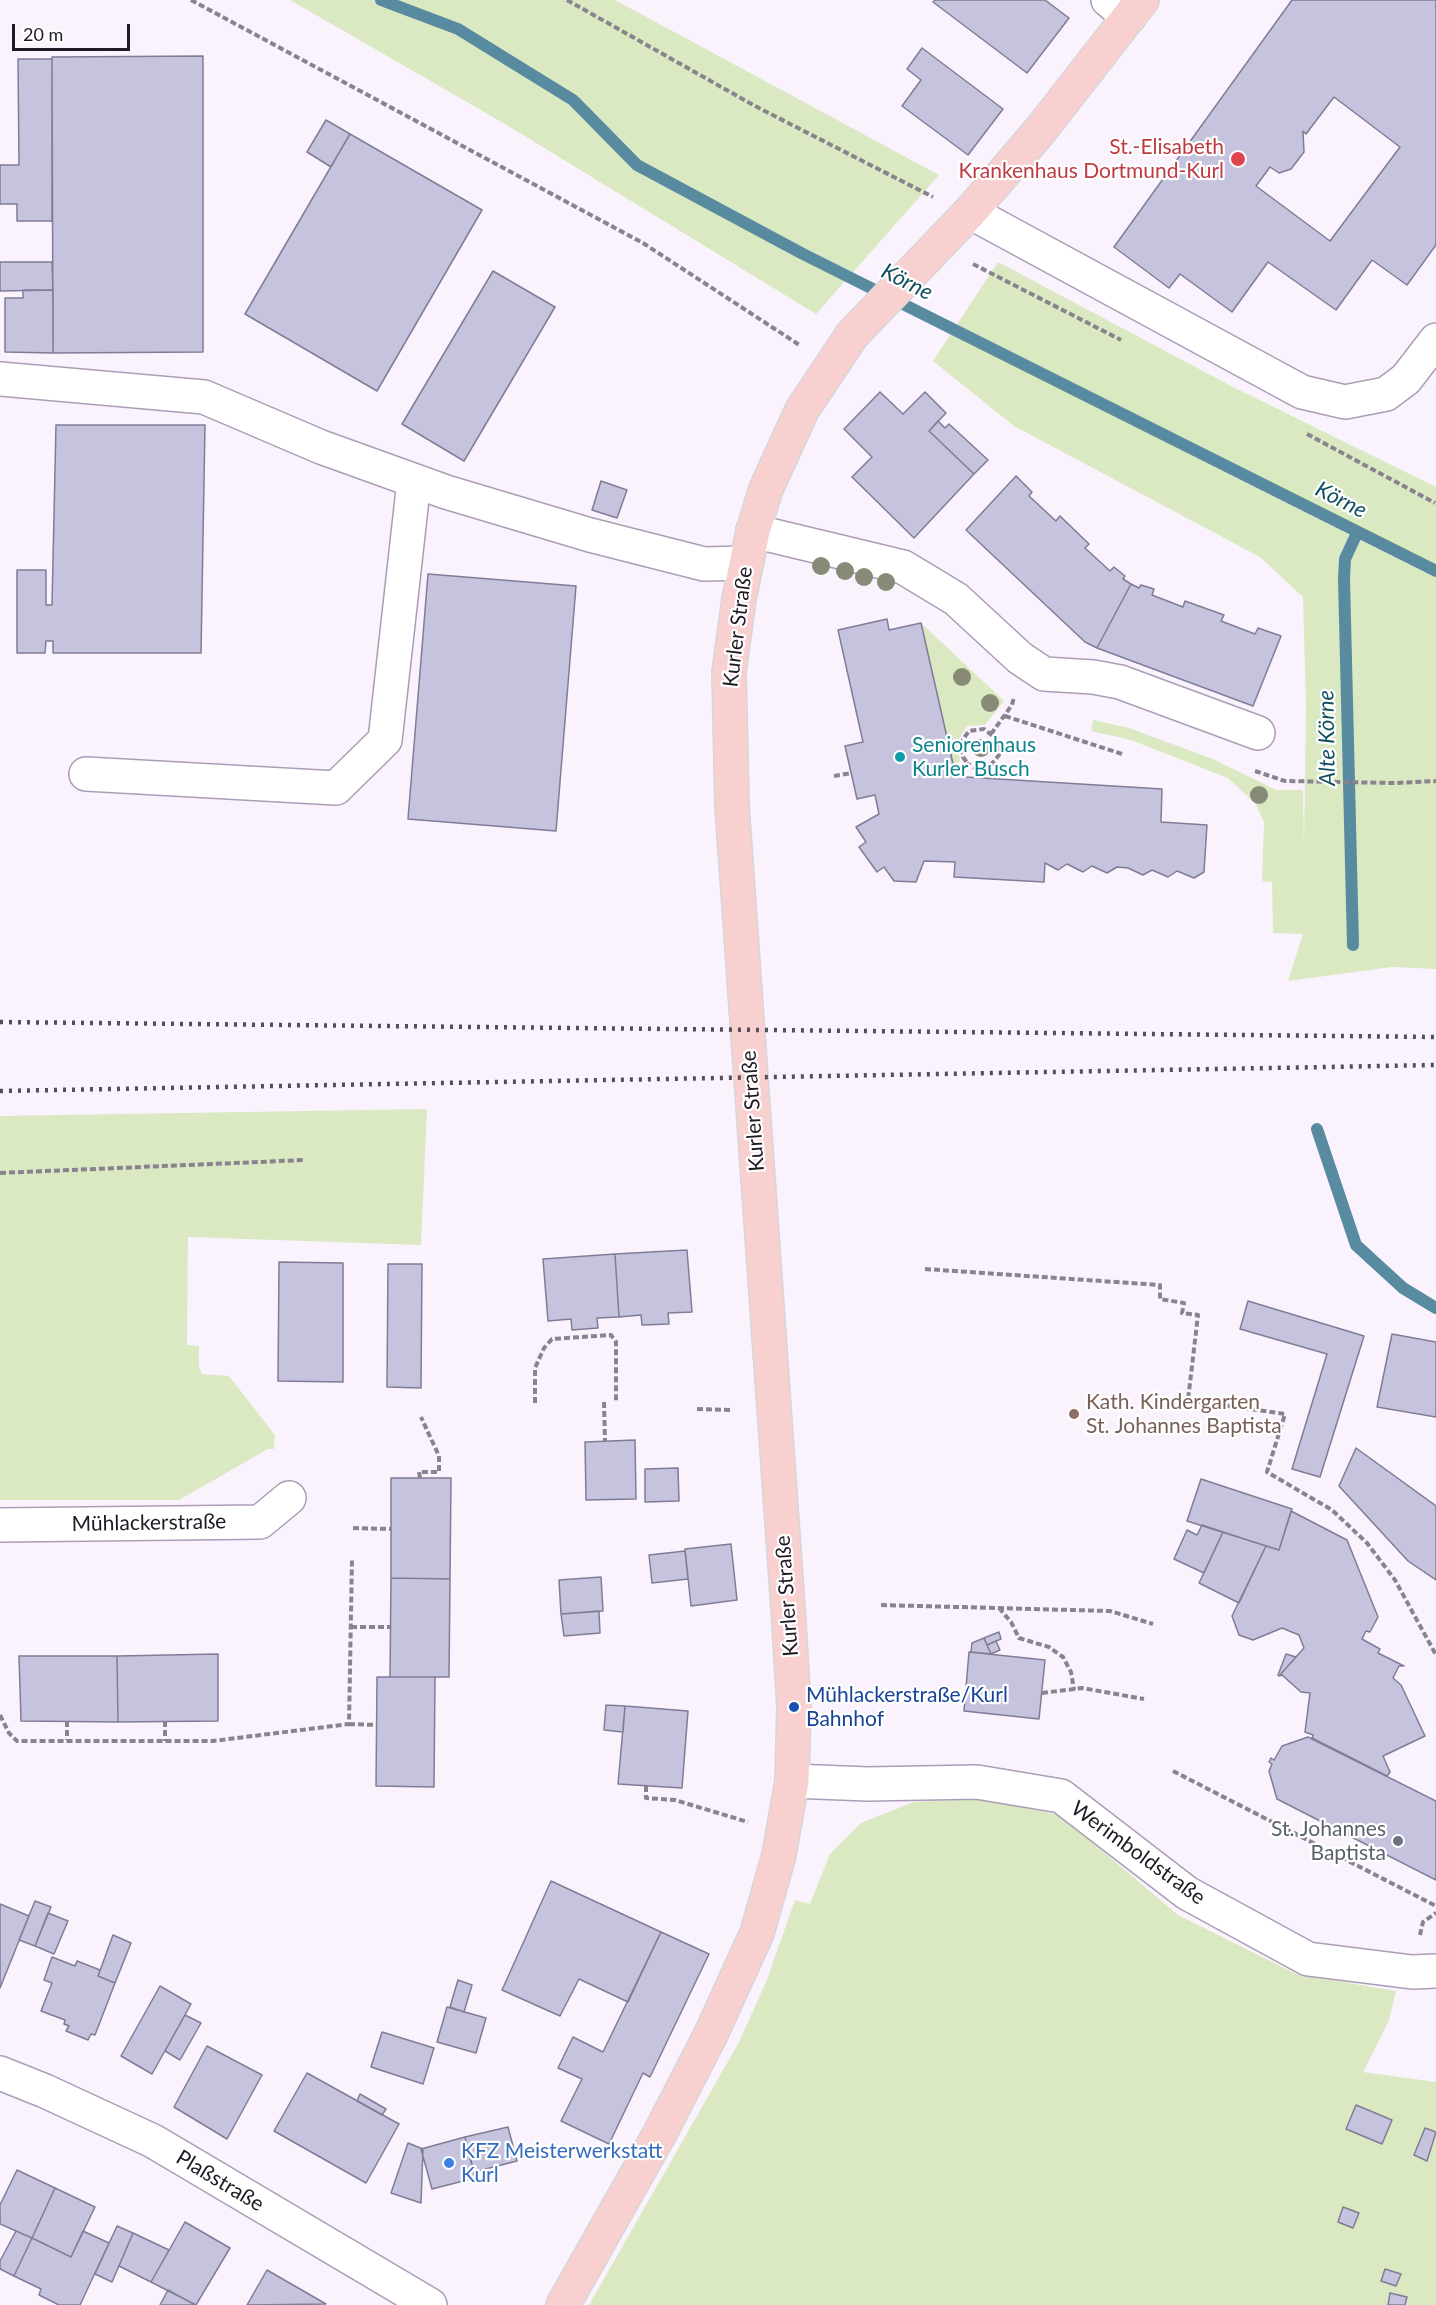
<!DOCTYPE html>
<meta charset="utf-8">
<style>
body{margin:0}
#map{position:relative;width:1436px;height:2305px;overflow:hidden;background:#faf3fe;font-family:Lato,sans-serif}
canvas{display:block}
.scale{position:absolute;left:12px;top:24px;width:118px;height:27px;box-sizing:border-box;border:3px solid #201a24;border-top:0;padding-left:8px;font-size:18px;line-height:21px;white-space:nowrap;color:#201a24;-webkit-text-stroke:4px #fff;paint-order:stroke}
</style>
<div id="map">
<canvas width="1436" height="2305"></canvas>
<div class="scale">20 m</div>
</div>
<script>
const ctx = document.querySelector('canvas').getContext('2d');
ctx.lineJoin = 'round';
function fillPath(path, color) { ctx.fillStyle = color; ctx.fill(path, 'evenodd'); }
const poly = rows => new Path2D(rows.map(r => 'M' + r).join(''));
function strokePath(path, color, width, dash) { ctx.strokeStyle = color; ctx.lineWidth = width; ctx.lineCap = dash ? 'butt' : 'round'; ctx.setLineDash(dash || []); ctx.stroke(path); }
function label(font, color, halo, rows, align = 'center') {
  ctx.font = font + ' Lato,sans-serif'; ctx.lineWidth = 4.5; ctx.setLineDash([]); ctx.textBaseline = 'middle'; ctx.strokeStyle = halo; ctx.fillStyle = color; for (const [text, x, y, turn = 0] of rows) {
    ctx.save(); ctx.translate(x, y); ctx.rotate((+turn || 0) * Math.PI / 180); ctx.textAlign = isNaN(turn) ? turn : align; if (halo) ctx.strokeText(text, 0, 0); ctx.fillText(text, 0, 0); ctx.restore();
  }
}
const green = poly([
 [290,0,615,0,939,175,816,314,505,124],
 [998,262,1233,387,1436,487,1436,969,1392,967,1288,981,1303,934,1273,933,1272,882,1262,881,1264,822,1255,803,1228,778,1131,740,1091,731,1093,720,1129,728,1213,759,1276,790,1303,790,1304,850,1306,706,1303,597,1260,557,1014,426,933,361],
 [921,623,1004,701,985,725,967,726,957,742,960,761,954,768],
 [427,1109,421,1245,188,1237,187,1345,199,1346,199,1367,202,1374,229,1376,275,1435,274,1449,268,1449,179,1500,0,1500,0,1116],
 [980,1799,1060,1815,1178,1915,1296,1974,1396,1991,1389,2020,1363,2072,1436,2082,1436,2305,589,2305,738,2044,766,1982,795,1900,810,1904,830,1854,861,1823,914,1802]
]);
const stream = poly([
 [381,0,458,29,573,100,637,165,803,254,1436,571],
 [1353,945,1344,579,1345,559,1357,533],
 [1317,1129,1356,1245,1403,1288,1436,1308]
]);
const building = poly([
 [935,0,1045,0,1069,18,1027,73,933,2,935,0],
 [1292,0,1436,0,1436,245,1407,285,1372,260,1336,310,1268,262,1232,312,1180,274,1169,288,1114,247,1292,0],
 [1334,97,1400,147,1330,241,1256,186,1270,167,1279,173,1291,169,1304,152,1303,131,1306,134,1334,97],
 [922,48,1003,109,968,155,902,106,921,80,907,69,922,48],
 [203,56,203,352,53,353,52,57,203,56],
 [18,59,52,59,52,221,17,221,17,204,0,204,0,165,19,165,18,59],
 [326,120,350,134,331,167,307,152,326,120],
 [350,134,482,210,377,391,245,314,350,134],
 [0,262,52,262,53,290,0,291,0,262],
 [493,271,555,307,464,461,402,424,493,271],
 [23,290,53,290,53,353,5,352,5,298,23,298,23,290],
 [880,392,903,414,925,392,946,413,929,431,974,474,914,538,852,477,872,457,844,429,880,392],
 [938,421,945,428,949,424,988,460,974,474,929,431,938,421],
 [56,425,205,425,201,653,53,653,53,641,46,641,45,653,17,653,17,570,46,570,46,605,52,605,56,425],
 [1016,476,1032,492,1029,496,1056,521,1060,516,1089,544,1085,548,1110,571,1114,567,1125,576,1123,579,1131,584,1097,648,1085,642,966,530,1016,476],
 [601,481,627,490,617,518,592,510,601,481],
 [428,574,576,586,556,831,408,819,428,574],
 [1131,584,1139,588,1141,585,1154,589,1152,595,1183,607,1185,601,1224,615,1221,621,1255,634,1258,628,1281,636,1253,706,1097,648,1131,584],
 [887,619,889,630,921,623,954,768,966,777,1162,789,1161,822,1207,825,1204,872,1194,878,1177,871,1168,877,1152,870,1143,875,1128,868,1117,867,1107,873,1092,866,1083,872,1067,864,1058,870,1045,863,1044,882,954,877,955,862,924,861,916,882,894,881,884,867,877,872,859,847,866,842,856,827,879,814,875,795,857,799,845,746,863,742,838,630,887,619],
 [687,1250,692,1312,668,1313,669,1324,642,1325,641,1315,619,1317,615,1254,687,1250],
 [615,1254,619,1317,597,1318,598,1328,572,1330,571,1319,548,1321,543,1259,615,1254],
 [279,1262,343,1263,343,1382,278,1381,279,1262],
 [388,1264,422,1264,421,1388,387,1387,388,1264],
 [1248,1301,1364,1336,1320,1477,1292,1469,1327,1354,1240,1329,1248,1301],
 [1392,1334,1436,1342,1436,1417,1377,1407,1392,1334],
 [635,1440,636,1499,586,1500,585,1442,635,1440],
 [1356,1448,1436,1506,1436,1580,1408,1561,1339,1486,1356,1448],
 [678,1468,679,1501,645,1502,645,1469,678,1468],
 [391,1478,451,1478,450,1579,391,1578,391,1478],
 [1201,1479,1292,1509,1279,1550,1187,1521,1201,1479],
 [1291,1511,1347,1540,1378,1617,1370,1632,1366,1631,1362,1639,1380,1649,1378,1653,1404,1666,1399,1666,1393,1678,1401,1685,1425,1736,1383,1756,1390,1772,1387,1776,1312,1738,1313,1735,1305,1732,1310,1693,1301,1692,1282,1675,1279,1676,1304,1648,1299,1635,1282,1628,1253,1640,1239,1635,1232,1616,1266,1546,1279,1550,1291,1511],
 [1202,1525,1223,1532,1204,1573,1174,1559,1187,1530,1197,1535,1202,1525],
 [1223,1532,1266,1546,1239,1603,1199,1583,1223,1532],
 [731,1544,737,1600,691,1606,685,1549,731,1544],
 [685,1551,688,1579,652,1583,649,1555,685,1551],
 [601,1577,603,1611,561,1614,559,1580,601,1577],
 [391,1578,450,1579,449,1677,390,1677,391,1578],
 [599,1611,600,1633,564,1636,561,1614,599,1611],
 [999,1632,1001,1639,987,1645,984,1638,999,1632],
 [984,1638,991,1654,971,1652,972,1643,984,1638],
 [996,1641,1000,1650,991,1654,987,1645,996,1641],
 [969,1652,1045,1660,1039,1719,964,1711,969,1652],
 [218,1654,218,1721,118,1722,117,1656,218,1654],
 [1286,1654,1296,1657,1279,1676,1278,1675,1286,1654],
 [19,1656,117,1656,118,1722,21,1721,19,1656],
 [377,1677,435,1677,434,1787,376,1786,377,1677],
 [606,1705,625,1706,623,1732,604,1730,606,1705],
 [625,1706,688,1711,682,1788,618,1784,625,1706],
 [1308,1737,1436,1801,1436,1880,1277,1799,1269,1771,1272,1764,1269,1762,1271,1758,1274,1760,1282,1746,1308,1737],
 [551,1881,661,1932,628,2002,579,1979,560,2016,502,1990,551,1881],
 [35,1901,51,1907,35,1946,19,1940,35,1901],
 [0,1904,29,1916,0,1988,0,1904],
 [48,1913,68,1921,54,1954,35,1946,48,1913],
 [661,1932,709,1954,650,2077,643,2073,609,2144,561,2121,582,2079,558,2068,573,2037,603,2052,661,1932],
 [113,1935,131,1943,115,1983,98,1976,113,1935],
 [52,1957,75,1966,77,1961,100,1970,98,1976,115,1983,95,2035,91,2034,88,2040,66,2031,69,2026,64,2024,65,2020,41,2011,52,1983,44,1980,52,1957],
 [458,1980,472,1985,464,2012,450,2007,458,1980],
 [160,1986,191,2004,152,2074,121,2056,160,1986],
 [447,2007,486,2018,476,2053,437,2042,447,2007],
 [185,2015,201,2023,180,2060,165,2051,185,2015],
 [382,2032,434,2048,423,2084,371,2067,382,2032],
 [207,2046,262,2075,227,2139,174,2107,207,2046],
 [307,2073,399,2124,366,2183,274,2131,307,2073],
 [360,2094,386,2109,382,2115,357,2101,360,2094],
 [1356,2105,1392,2120,1382,2144,1346,2129,1356,2105],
 [508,2127,517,2161,474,2172,465,2137,508,2127],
 [1425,2128,1436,2132,1427,2161,1414,2155,1425,2128],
 [465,2137,475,2178,432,2189,421,2149,465,2137],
 [408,2143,423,2149,421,2203,391,2193,408,2143],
 [17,2170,55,2188,32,2238,0,2224,0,2205,17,2170],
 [55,2188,95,2207,71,2257,32,2238,55,2188],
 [1343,2207,1359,2213,1353,2228,1338,2222,1343,2207],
 [185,2222,230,2248,196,2305,151,2282,185,2222],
 [117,2226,133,2233,112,2282,95,2274,117,2226],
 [16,2231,32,2238,14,2276,0,2269,0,2261,16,2231],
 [83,2231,109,2243,80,2305,59,2305,39,2295,41,2289,14,2276,32,2238,71,2257,83,2231],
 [133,2233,169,2250,151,2282,119,2266,133,2233],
 [1385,2269,1401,2274,1396,2286,1381,2281,1385,2269],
 [267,2270,326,2304,247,2305,267,2270],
 [168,2290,195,2305,160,2305,168,2290],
 [1390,2293,1407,2297,1405,2305,1388,2305,1390,2293]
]);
const path = poly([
 [191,0,643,243,801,346],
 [567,0,755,106,933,197],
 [973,264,1121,340],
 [1307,434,1435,503],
 [1005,716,1122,754],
 [991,734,1012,705,1014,697],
 [1255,771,1285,781,1395,783,1436,781],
 [960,773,968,764,975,768,990,766,999,755,998,740,984,729,969,731,961,742,963,757,968,764],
 [834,776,852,773],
 [0,1173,305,1160],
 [925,1269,1160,1285,1160,1299,1184,1303,1182,1313,1198,1315,1188,1400,1285,1414,1267,1472,1332,1510,1367,1543,1395,1580,1436,1655],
 [604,1402,605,1441],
 [535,1403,535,1368,544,1348,552,1339,611,1335,616,1342,616,1401],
 [697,1409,733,1410],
 [420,1478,419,1472,439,1472,439,1456,421,1417],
 [353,1528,391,1529],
 [881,1605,1110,1611,1153,1624],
 [999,1608,1011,1622,1019,1638,1049,1647,1063,1657,1071,1672,1074,1690],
 [351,1627,390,1627],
 [1042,1693,1082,1688,1144,1699],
 [0,1715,9,1733,17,1741,213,1741,349,1724,352,1558],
 [67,1721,67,1740],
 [165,1721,165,1741],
 [349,1724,377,1725],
 [1173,1771,1436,1906],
 [646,1786,646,1798,675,1800,748,1822],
 [1420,1935,1423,1922,1436,1913]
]);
const minor = poly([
 [1108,0,1129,17],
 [970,212,1302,392,1345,402,1386,394,1406,379,1436,340],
 [0,379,204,397,321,447,446,492,590,535,704,564,745,563],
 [753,531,903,567,956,599,1020,658,1044,674,1093,677,1120,682,1258,733],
 [86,774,336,788,385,740,414,481],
 [0,1525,260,1522,289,1498],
 [792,1781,868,1784,977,1782,1061,1796,1187,1893,1308,1959,1412,1972,1436,1971],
 [0,2073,45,2091,153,2141,430,2305]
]);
const major = poly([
 [563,2305,659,2135,711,2034,757,1933,779,1855,792,1781,794,1707,788,1608,732,806,729,672,739,599,753,531,766,489,802,410,852,335,970,212,1039,132,1142,0]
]);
const rail = poly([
 [0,1022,1436,1037],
 [0,1091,1436,1065]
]);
const trees = [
 [821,566],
 [845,571],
 [864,577],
 [886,582],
 [962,677],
 [990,703],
 [981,748],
 [1259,795]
];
const markers = [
 [1238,159,8,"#e0444e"],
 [900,757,6,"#0f9aa8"],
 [1074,1414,6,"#8d6e63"],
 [794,1707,6,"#1a4fb4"],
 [1398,1841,6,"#6b7280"],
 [449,2163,6,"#3f7fe0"]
];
const healthNames = [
 ["St.-Elisabeth",1224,147],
 ["Krankenhaus Dortmund-Kurl",1224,171]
];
const streetNames = [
 ["Kurler Straße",738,627,-83],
 ["Kurler Straße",753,1111,-94],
 ["Mühlackerstraße",149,1523,-1],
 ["Kurler Straße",787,1596,-94],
 ["Werimboldstraße",1138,1853,36],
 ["Plaßstraße",220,2181,31]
];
const cultureNames = [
 ["Seniorenhaus",912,745],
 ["Kurler Busch",912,769]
];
const educationNames = [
 ["Kath. Kindergarten",1086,1402],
 ["St. Johannes Baptista",1086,1426]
];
const transitNames = [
 ["Mühlackerstraße/Kurl",806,1695],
 ["Bahnhof",806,1719]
];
const worshipNames = [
 ["St. Johannes",1386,1829],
 ["Baptista",1386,1853]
];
const shopNames = [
 ["KFZ Meisterwerkstatt",461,2151],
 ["Kurl",461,2175]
];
const waterNames = [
 ["Körne",907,282,27],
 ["Körne",1341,500,27],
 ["Alte Körne",1327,738,-91]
];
fillPath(green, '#dae9c1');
strokePath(stream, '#598ba0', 12);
fillPath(building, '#c6c3df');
strokePath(building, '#807c96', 1.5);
strokePath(minor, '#ac9db6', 36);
strokePath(major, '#d7d6d8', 36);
strokePath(path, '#89838d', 4, [6, 3]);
strokePath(minor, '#fff', 33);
strokePath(major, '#f9d0d0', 33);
strokePath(rail, '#534d57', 4.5, [3, 6]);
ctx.fillStyle = '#868a77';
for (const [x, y] of trees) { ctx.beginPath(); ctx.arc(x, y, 9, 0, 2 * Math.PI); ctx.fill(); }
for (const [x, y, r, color] of markers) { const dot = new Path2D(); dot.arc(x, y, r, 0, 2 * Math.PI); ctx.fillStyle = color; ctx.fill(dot); strokePath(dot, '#fff', 2); }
label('21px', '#be3a42', '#fff', healthNames, 'right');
label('21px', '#201a24', '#fff', streetNames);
label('21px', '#0d838f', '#fff', cultureNames, 'left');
label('21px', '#785e54', '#fff', educationNames, 'left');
label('21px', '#164399', '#fff', transitNames, 'left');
label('21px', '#5b616d', '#fff', worshipNames, 'right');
label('21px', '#366cbe', '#fff', shopNames, 'left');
label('italic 22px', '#0f4f61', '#fff', waterNames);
</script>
